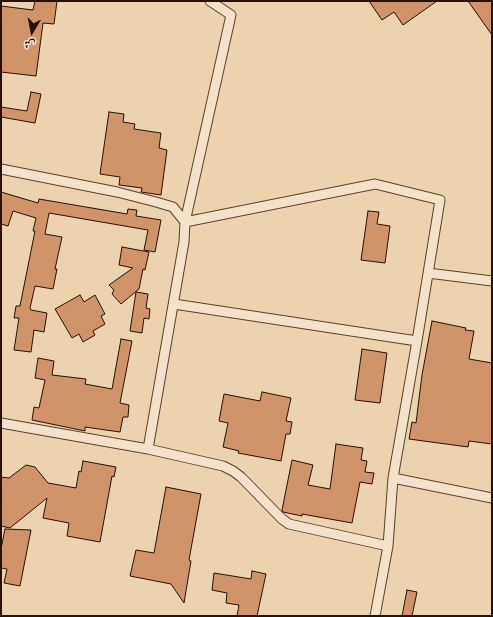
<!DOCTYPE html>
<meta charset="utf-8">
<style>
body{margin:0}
#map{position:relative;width:493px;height:617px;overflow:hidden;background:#ebd3ae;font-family:"IM FELL Great Primer",Amiri,serif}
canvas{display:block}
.frame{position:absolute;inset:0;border:2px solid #291004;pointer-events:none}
.north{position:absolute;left:12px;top:12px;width:40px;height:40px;-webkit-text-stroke:3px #f2e2ca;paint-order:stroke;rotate:190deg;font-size:11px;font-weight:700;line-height:16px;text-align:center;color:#291004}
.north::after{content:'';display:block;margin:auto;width:14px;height:18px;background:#291004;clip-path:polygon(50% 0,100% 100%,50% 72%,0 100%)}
</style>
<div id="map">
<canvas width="493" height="617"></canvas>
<div class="frame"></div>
<div class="north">ش</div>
</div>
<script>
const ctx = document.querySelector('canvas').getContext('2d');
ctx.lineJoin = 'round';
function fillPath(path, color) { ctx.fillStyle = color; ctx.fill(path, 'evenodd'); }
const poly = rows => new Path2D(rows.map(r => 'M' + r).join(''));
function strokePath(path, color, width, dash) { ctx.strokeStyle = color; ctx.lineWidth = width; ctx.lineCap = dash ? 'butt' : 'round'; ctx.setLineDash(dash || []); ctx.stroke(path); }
const building = poly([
 [35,1,57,1,54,24,43,23,36,76,1,72,1,6,33,10,35,1],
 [369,1,437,1,403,25,394,12,382,20,369,1],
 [468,1,492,1,492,35,468,1],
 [31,92,41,94,35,123,1,117,1,107,27,111,31,92],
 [109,112,124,114,123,122,135,124,134,129,161,133,159,148,167,150,161,195,141,192,142,188,119,185,120,177,100,174,109,112],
 [1,192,38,203,39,199,127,214,128,209,137,210,136,216,161,220,155,252,144,250,148,230,49,213,45,234,62,237,55,269,57,269,53,289,35,286,30,308,31,310,47,313,44,332,34,330,31,352,14,350,19,318,14,318,16,306,20,306,35,231,33,231,36,218,13,211,8,226,1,224,1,192],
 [368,211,379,212,377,224,390,226,385,263,361,260,368,211],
 [122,247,149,252,145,270,143,269,139,289,121,304,112,294,114,290,109,285,133,268,119,265,122,247],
 [136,292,148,294,146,308,150,309,149,319,144,318,142,333,130,331,136,292],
 [80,295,84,302,95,295,105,314,101,316,105,324,93,331,95,335,83,342,79,334,72,338,55,309,80,295],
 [432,321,466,328,465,330,474,331,469,359,492,363,492,444,469,441,468,447,409,439,412,422,416,423,422,375,432,321],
 [121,339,132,341,120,403,129,405,128,417,123,417,120,432,85,427,85,431,32,420,34,407,39,408,45,380,35,378,38,358,54,361,52,375,86,379,85,384,112,389,121,339],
 [362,349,387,353,380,403,355,400,362,349],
 [262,392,291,398,286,421,292,422,290,434,286,434,281,461,238,453,239,451,223,447,228,423,219,421,224,394,260,401,262,392],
 [336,444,363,448,361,460,367,461,365,472,374,473,372,484,360,482,352,523,302,514,302,516,283,512,282,510,292,460,313,465,308,485,330,489,336,444],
 [83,461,116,467,114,477,112,476,100,542,67,536,69,523,43,518,47,498,10,528,1,526,1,477,9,478,26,465,35,467,48,483,76,488,79,471,81,472,83,461],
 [166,487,201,494,189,560,191,561,184,603,171,584,130,576,136,550,154,553,166,487],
 [5,529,31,530,20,586,4,583,7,569,1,568,1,549,5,529],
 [252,571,266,574,257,616,237,616,239,605,226,603,227,593,212,590,214,573,251,579,252,571],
 [407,590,417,592,412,616,402,616,407,590]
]);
const minor = poly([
 [210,1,231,15,185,222,375,184,440,200,417,341,393,478,388,546,375,616],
 [1,169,117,192,156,202,173,207,185,222,184,242,148,449],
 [428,273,492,281],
 [174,304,417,341],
 [1,423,148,449,223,466,233,471,241,477,282,519,289,524,388,546],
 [393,478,492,498]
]);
fillPath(building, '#d19368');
strokePath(building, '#291004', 1);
strokePath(minor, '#5a412e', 11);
strokePath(minor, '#f2e2ca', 9);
</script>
